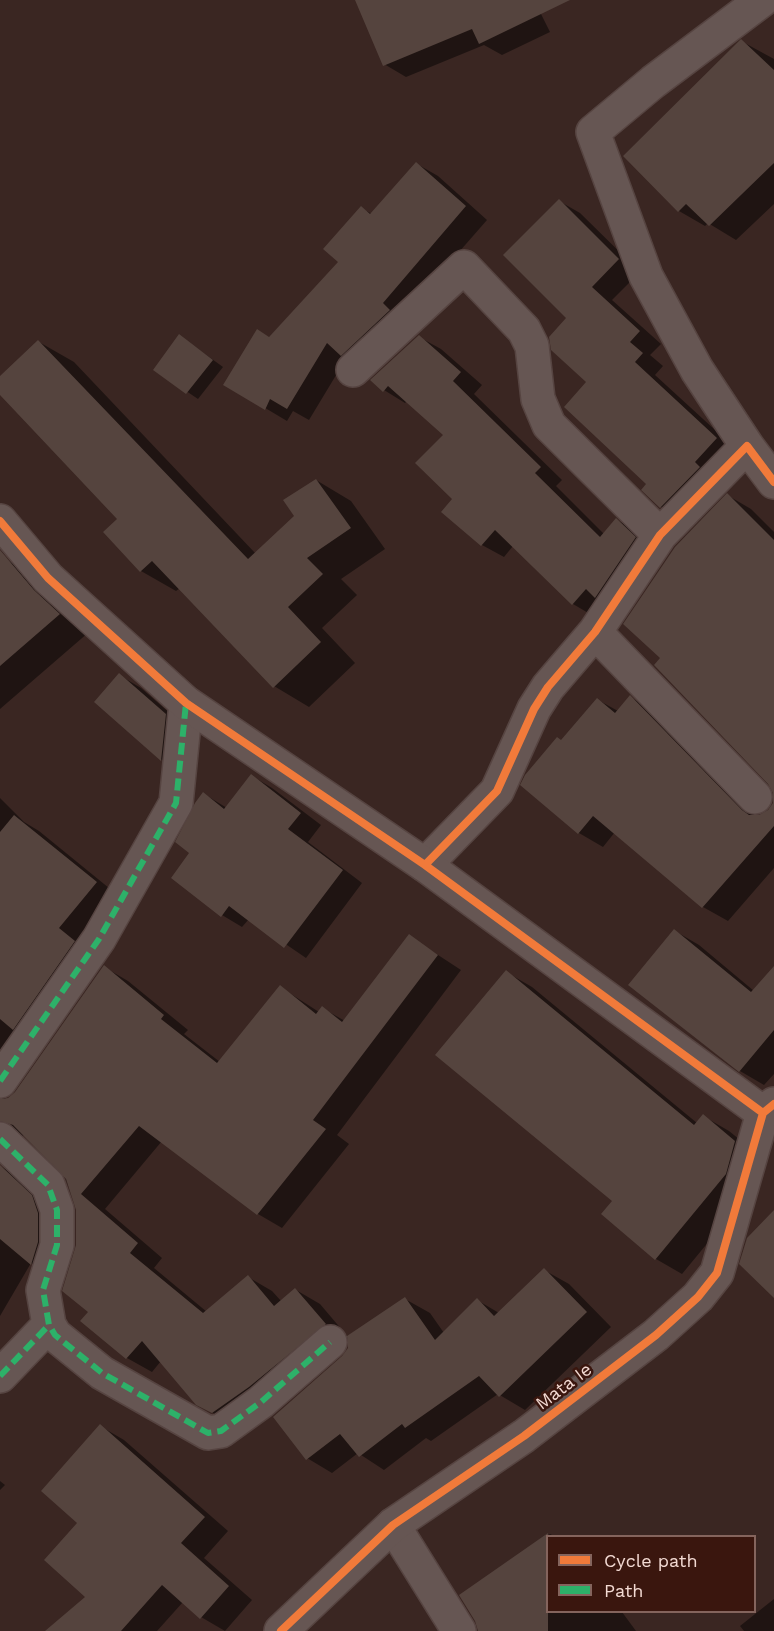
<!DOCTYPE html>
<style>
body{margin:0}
#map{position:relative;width:774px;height:1631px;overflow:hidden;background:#3a2622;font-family:"Work Sans",sans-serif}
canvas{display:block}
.legend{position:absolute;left:546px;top:1535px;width:210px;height:78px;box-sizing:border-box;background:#3a160e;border:2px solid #84645d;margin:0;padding:8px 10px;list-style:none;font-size:18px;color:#f3dad3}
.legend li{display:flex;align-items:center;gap:12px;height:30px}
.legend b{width:30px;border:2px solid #84645d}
</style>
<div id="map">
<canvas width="774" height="1631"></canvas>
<ul class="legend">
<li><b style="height:8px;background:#f17a3a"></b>Cycle path</li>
<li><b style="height:8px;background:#2db169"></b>Path</li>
</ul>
</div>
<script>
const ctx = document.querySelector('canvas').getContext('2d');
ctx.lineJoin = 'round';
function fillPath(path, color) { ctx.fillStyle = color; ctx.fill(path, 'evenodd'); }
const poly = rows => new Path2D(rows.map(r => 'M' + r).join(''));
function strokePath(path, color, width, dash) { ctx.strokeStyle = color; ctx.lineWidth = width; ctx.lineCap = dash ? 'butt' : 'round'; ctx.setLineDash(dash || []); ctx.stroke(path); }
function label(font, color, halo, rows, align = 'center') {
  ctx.font = font + ' "Work Sans",sans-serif'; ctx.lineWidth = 5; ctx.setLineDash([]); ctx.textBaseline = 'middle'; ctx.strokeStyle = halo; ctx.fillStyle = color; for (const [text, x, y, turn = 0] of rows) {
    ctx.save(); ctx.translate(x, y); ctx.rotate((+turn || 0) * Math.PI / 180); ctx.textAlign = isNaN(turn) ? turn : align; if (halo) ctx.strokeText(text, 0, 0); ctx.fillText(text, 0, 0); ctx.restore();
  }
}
const shadow = poly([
 [357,0,534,0,550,32,502,55,484,45,406,77,384,64],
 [741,41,774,59,774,204,736,240,708,223,705,226,679,211],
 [417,164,438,176,487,220,403,316,347,357,309,420,293,411,287,421,225,384,340,262,361,208,372,214],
 [559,201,580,213,640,272,612,300,661,344,650,355,663,366,655,375,738,451,682,519,661,507,588,382,568,317],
 [180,336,223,367,198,399,155,370],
 [419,337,441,349,482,385,474,394,562,480,556,486,604,534,617,520,638,532,657,551,595,617,573,604,513,546,504,557,482,545,443,512,455,498,445,435,407,401,405,403,384,390],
 [39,342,74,362,256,554,296,516,316,480,351,501,385,549,341,579,357,595,322,628,355,663,309,707,274,686,180,588,176,591,141,571,105,532,119,519,0,393,0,378],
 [727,495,751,509,774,532,774,791,662,658],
 [0,555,41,582,89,632,0,709],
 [119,675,141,688,187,728,183,771,162,760,96,702],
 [630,697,654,711,757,817,769,812,774,803,774,868,728,921,703,907,615,832,603,847,579,833,562,741,598,700,618,711],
 [252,776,272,788,321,825,308,842,362,883,306,958,249,919,242,927,222,915,191,853,204,794,227,808],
 [0,798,24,822,39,831,120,897,5,1095,6,1101,16,1093,104,967,128,981,188,1030,184,1034,220,1062,280,987,319,1012,322,1008,345,1021,409,936,461,970,337,1135,349,1144,282,1228,258,1214,162,1141,105,1209,162,1258,154,1268,207,1312,248,1277,272,1291,282,1302,296,1290,320,1304,348,1337,405,1299,430,1313,444,1333,477,1300,499,1313,544,1270,569,1284,611,1327,525,1410,498,1394,431,1441,426,1438,384,1470,358,1453,332,1473,307,1458,343,1357,349,1348,349,1339,274,1401,237,1426,197,1404,161,1361,152,1372,127,1358,82,1321,90,1312,76,1250,77,1210,63,1171,25,1135,15,1138,0,1129],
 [675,931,699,945,754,991,774,969,774,1074,764,1085,740,1071,630,985],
 [506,972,532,987,697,1123,703,1116,729,1131,761,1157,752,1189,682,1274,656,1259,614,1201],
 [0,1166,19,1177,53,1209,52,1275,31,1263,0,1316],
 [100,1426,124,1440,228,1531,204,1558,252,1600,225,1631,201,1617,183,1602,157,1631,62,1631,92,1602,79,1523],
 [0,1481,5,1485,0,1490],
 [550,1534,554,1536,548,1536,548,1612,622,1612,636,1631,479,1631,477,1621,461,1595],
 [774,1599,774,1631,744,1631,740,1626]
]);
const building = poly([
 [355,0,570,0,479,44,472,29,383,66],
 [741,39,774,70,774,163,709,226,686,204,678,212,623,156],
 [416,162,466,206,383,303,390,310,341,356,327,343,287,409,270,399,265,410,223,385,257,329,269,337,338,262,323,249,361,206,370,214],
 [559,199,619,259,592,287,640,331,630,342,643,353,635,362,717,438,695,462,700,467,660,508,641,490,646,484,564,407,586,382,551,350,549,337,566,318,503,255],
 [179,334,213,360,186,394,153,370],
 [419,335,461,372,453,381,541,467,535,473,600,537,616,518,636,537,595,598,586,589,572,605,495,530,481,546,441,512,452,499,415,463,443,435,388,386,383,392,370,380],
 [38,340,248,559,294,516,283,500,316,479,351,528,307,558,323,574,288,607,321,642,273,688,152,561,140,572,103,532,117,519,0,395,0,376],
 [727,493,774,540,774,826,702,908,593,816,578,834,520,785,525,775,557,737,561,740,597,698,615,713,630,695,742,810,749,815,759,815,768,810,773,803,773,793,768,784,654,665,660,658,623,624,675,547],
 [0,550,34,590,60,614,0,666],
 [119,673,166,714,161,761,94,702],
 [251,774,301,813,288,829,343,870,284,948,229,906,221,917,171,878,189,853,175,842,195,803,203,792,224,809],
 [14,815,97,882,59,928,75,941,13,1030,0,1019,0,832],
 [674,929,751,992,774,966,774,1030,739,1072,628,985],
 [409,934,438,955,313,1120,326,1129,257,1215,139,1126,81,1194,138,1243,130,1253,203,1313,248,1275,274,1306,295,1288,326,1324,249,1387,212,1413,196,1405,142,1341,126,1359,80,1321,88,1312,62,1291,76,1245,76,1210,66,1179,13,1125,0,1121,0,1099,8,1098,15,1092,104,965,164,1015,161,1019,217,1063,280,985,316,1014,322,1006,342,1022],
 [506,970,694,1125,703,1114,735,1141,726,1174,655,1260,601,1214,612,1201,435,1055],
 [0,1165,32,1195,38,1213,38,1242,31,1265,0,1239],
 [774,1210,774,1298,739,1264,747,1238],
 [544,1268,587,1312,499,1397,479,1376,405,1428,402,1424,359,1457,340,1434,306,1460,273,1417,342,1356,348,1348,347,1336,405,1297,435,1340,477,1298,494,1316],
 [100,1424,205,1517,181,1543,229,1586,200,1619,162,1585,121,1631,45,1631,85,1597,44,1560,77,1523,41,1491],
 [548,1533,548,1631,478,1631,475,1621,459,1595]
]);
const minor = poly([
 [353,370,464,267,524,330,532,346,538,399,549,425,660,535],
 [747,446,697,370,646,276,593,132,653,82,762,0],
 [595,632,755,797],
 [425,865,497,791,534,709,548,687,595,632,660,535,747,446,774,482],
 [0,1081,99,939,176,803,186,703],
 [0,1139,48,1185,57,1210,57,1245,43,1290,49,1325,55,1335,102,1373,208,1433,221,1431,261,1402,330,1342],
 [0,1376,49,1325],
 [393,1525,459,1631]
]);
const tertiary = poly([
 [0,521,48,578,186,703,425,865,763,1113],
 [281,1631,393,1525,524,1436,656,1335,698,1297,717,1273,763,1113,774,1104]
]);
const quiet = poly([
 [0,1081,99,939,176,803,186,703],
 [0,1139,48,1185,57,1210,57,1245,43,1290,49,1325,55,1335,102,1373,208,1433,221,1431,261,1402,330,1342],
 [0,1376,49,1325]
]);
const cycleway = poly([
 [0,521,48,578,186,703,425,865,763,1113],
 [425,865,497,791,534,709,548,687,595,632,660,535,747,446,774,482],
 [281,1631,393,1525,524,1436,656,1335,698,1297,717,1273,763,1113,774,1104]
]);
const streetNames = [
 ["Mata Ie",564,1387,-37]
];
fillPath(shadow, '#0007');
fillPath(building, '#55443e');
strokePath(minor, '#564441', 36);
strokePath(tertiary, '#564441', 36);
strokePath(minor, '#665653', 33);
strokePath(tertiary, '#665653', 33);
strokePath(quiet, '#2db169', 6, [12, 6]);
strokePath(cycleway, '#f17a3a', 8);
label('18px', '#f3dad3', '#3a160e', streetNames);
</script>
